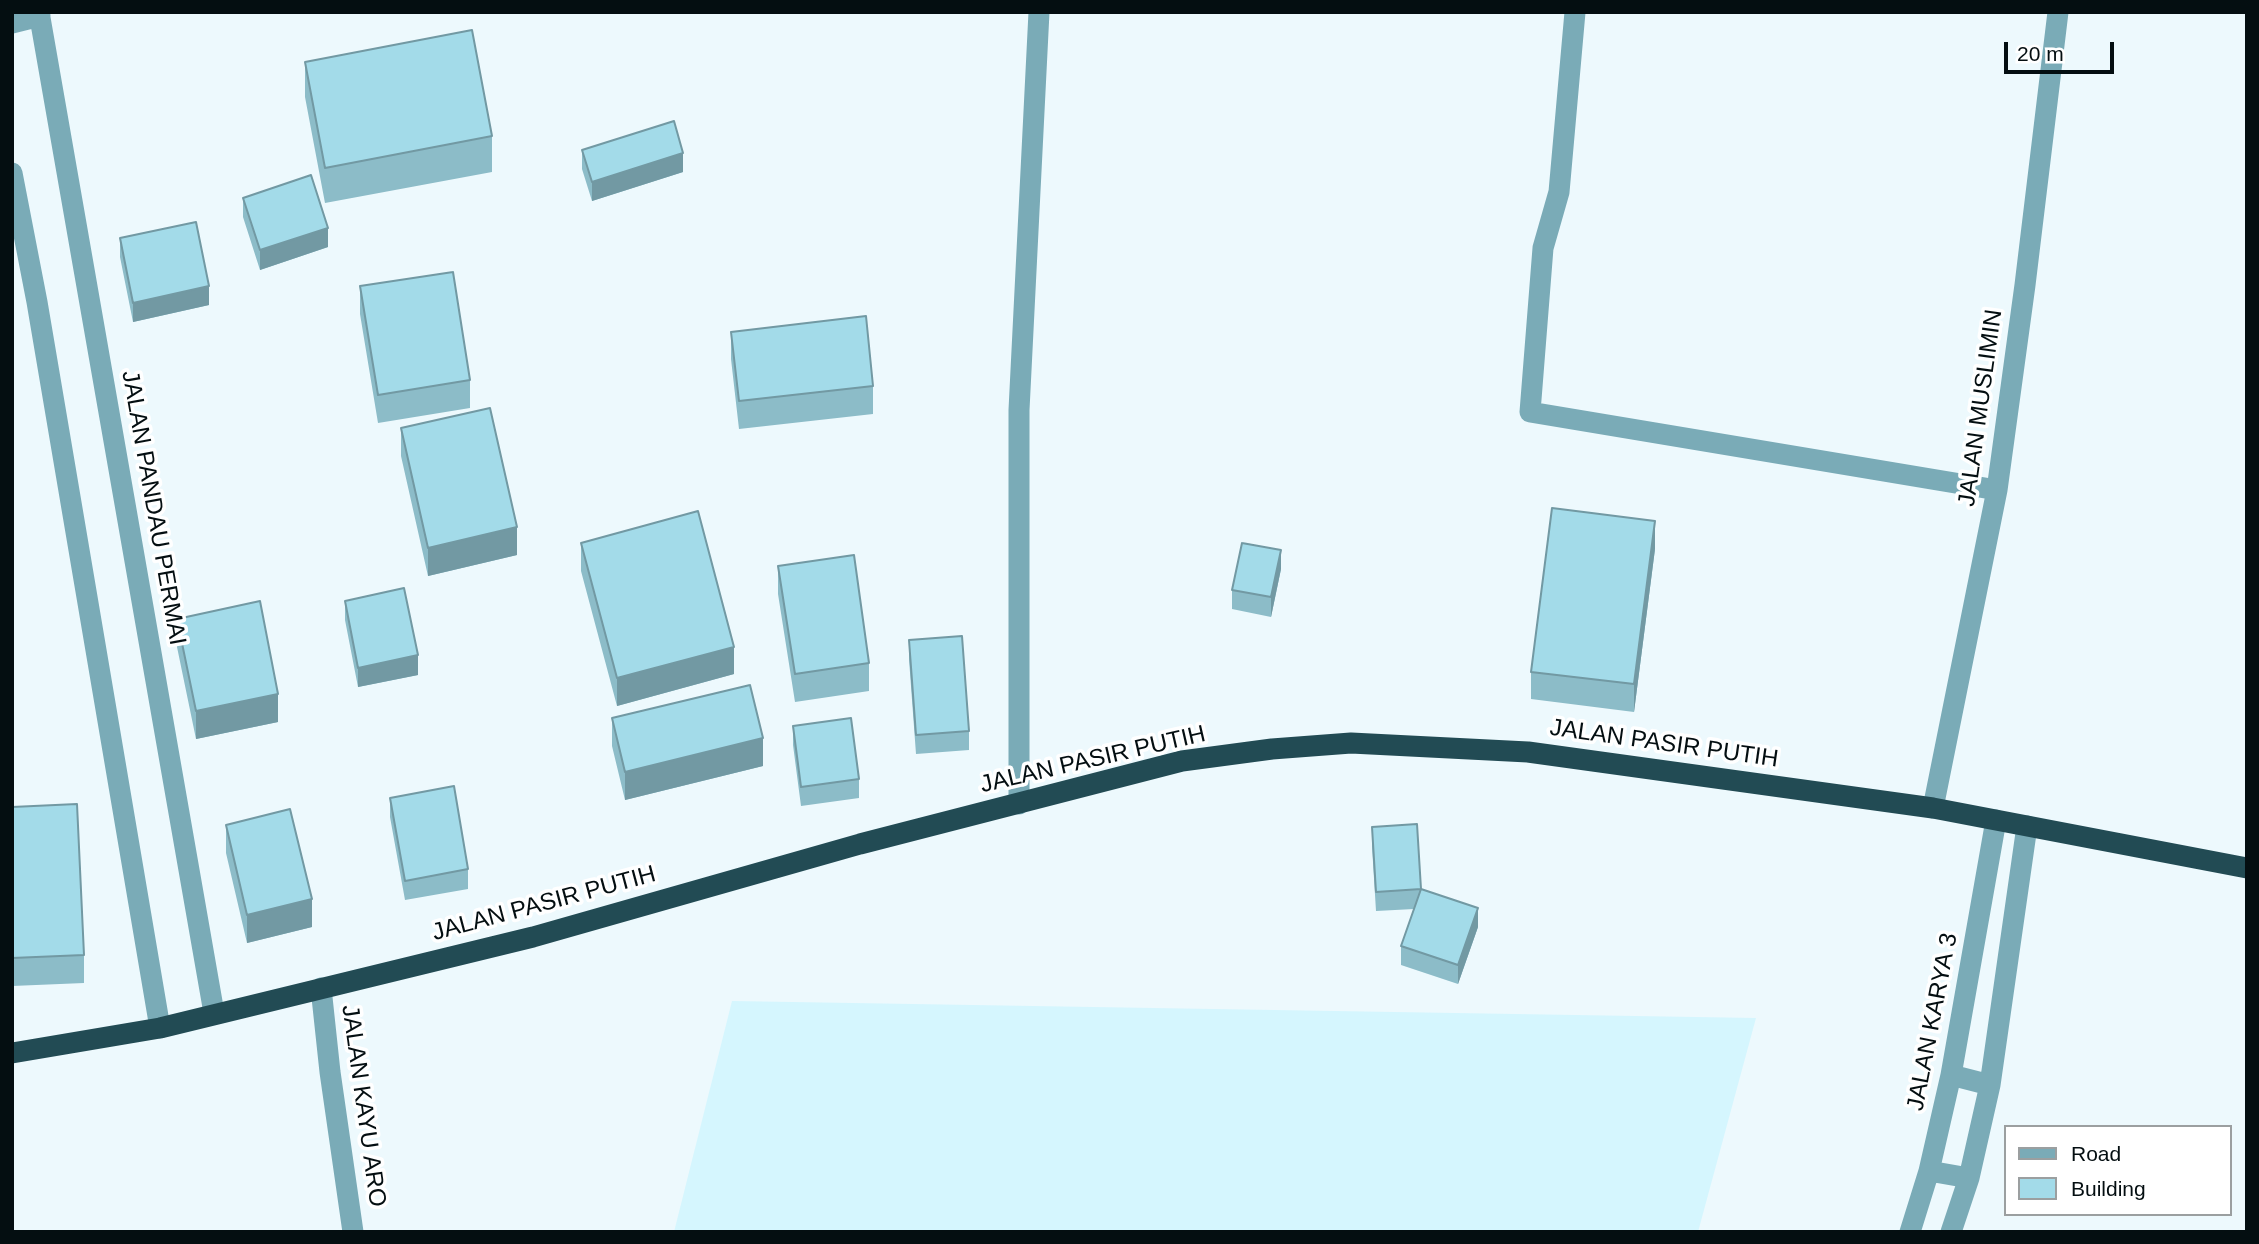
<!DOCTYPE html>
<style>
body{margin:0}
#map{position:relative;width:2259px;height:1244px;overflow:hidden;background:#edf9fd;font-family:Helvetica,sans-serif}
canvas{display:block}
.frame{position:absolute;inset:0;border:14px solid #040e11;pointer-events:none}
.legend{position:absolute;left:2004px;top:1125px;width:228px;height:91px;box-sizing:border-box;background:#fff;border:2px solid #9b9fa0;margin:0;padding:9px 12px;list-style:none;font-size:21px;color:#040e11}
.legend li{display:flex;align-items:center;gap:14px;height:35px}
.legend b{width:35px;border:2px solid #9b9fa0}
.scale{position:absolute;left:2004px;top:42px;width:110px;height:32px;box-sizing:border-box;border:4px solid #040e11;border-top:0;padding-left:9px;font-size:21px;line-height:24px;white-space:nowrap;color:#040e11;-webkit-text-stroke:5px #fff;paint-order:stroke}
</style>
<div id="map">
<canvas width="2259" height="1244"></canvas>
<div class="frame"></div>
<ul class="legend">
<li><b style="height:9px;background:#7aabb7"></b>Road</li>
<li><b style="height:19px;background:#a3dbe9"></b>Building</li>
</ul>
<div class="scale">20 m</div>
</div>
<script>
const ctx = document.querySelector('canvas').getContext('2d');
ctx.lineJoin = 'round';
function fillPath(path, color) { ctx.fillStyle = color; ctx.fill(path, 'evenodd'); }
const poly = rows => new Path2D(rows.map(r => 'M' + r).join(''));
function strokePath(path, color, width, dash) { ctx.strokeStyle = color; ctx.lineWidth = width; ctx.lineCap = dash ? 'butt' : 'round'; ctx.setLineDash(dash || []); ctx.stroke(path); }
function label(font, color, halo, rows, align = 'center') {
  ctx.font = font + ' Helvetica,sans-serif'; ctx.lineWidth = 7; ctx.setLineDash([]); ctx.textBaseline = 'middle'; ctx.strokeStyle = halo; ctx.fillStyle = color; for (const [text, x, y, turn = 0] of rows) {
    ctx.save(); ctx.translate(x, y); ctx.rotate((+turn || 0) * Math.PI / 180); ctx.textAlign = isNaN(turn) ? turn : align; if (halo) ctx.strokeText(text, 0, 0); ctx.fillText(text, 0, 0); ctx.restore();
  }
}
const built = poly([
 [732,1001,1756,1018,1698,1232,674,1232]
]);
const minor = poly([
 [39,12,214,1013],
 [1575,12,1559,192,1543,248,1530,412,1997,490],
 [12,23,40,16],
 [12,173,37,302,160,1028],
 [1019,804,1019,410,1039,12],
 [1933,808,1997,490,2025,285,2058,12],
 [321,988,330,1072,353,1232],
 [1951,1075,1990,1085],
 [1929,1171,1969,1178],
 [1910,1232,1929,1171,1951,1075,1996,820],
 [1951,1232,1969,1178,1990,1085,2027,826]
]);
const highway = poly([
 [12,1053,160,1028,533,937,860,844,1182,761,1272,749,1351,743,1528,752,1933,808,2247,868]
]);
const wall = poly([
 [305,62,492,136,492,172,325,203,305,97],
 [582,150,683,172,592,201,582,169],
 [243,198,328,247,260,270,243,217],
 [120,238,209,305,133,322,120,257],
 [360,286,470,380,470,408,378,423,360,314],
 [731,332,873,386,873,414,739,429,731,359],
 [401,428,517,555,428,576,401,456],
 [581,543,734,674,617,706,581,571],
 [1655,549,1634,712,1531,699,1531,672],
 [778,566,869,663,869,691,795,702,778,594],
 [1281,569,1271,617,1232,609,1232,590],
 [345,601,418,675,358,687,345,620],
 [177,619,278,722,196,739,177,647],
 [909,640,969,731,969,750,916,754,909,659],
 [612,718,763,766,625,800,612,746],
 [793,726,859,779,859,798,801,806,793,745],
 [390,798,468,869,468,889,405,900,390,817],
 [12,807,84,955,84,983,12,986],
 [226,825,312,927,247,943,226,853],
 [1372,827,1421,889,1478,927,1458,984,1401,965,1401,946,1414,909,1376,911,1372,846]
]);
const shadedWall = poly([
 [683,153,683,172,592,201,592,182],
 [328,228,328,247,260,270,260,250],
 [209,286,209,305,133,322,133,303],
 [1655,521,1655,549,1634,712,1634,684],
 [517,527,517,555,428,576,428,548],
 [1281,550,1281,569,1271,617,1271,597],
 [734,647,734,674,617,706,617,678],
 [418,655,418,675,358,687,358,668],
 [278,694,278,722,196,739,196,711],
 [763,738,763,766,625,800,625,772],
 [312,899,312,927,247,943,247,915],
 [1478,908,1478,927,1458,984,1458,965]
]);
const building = poly([
 [472,30,492,136,325,168,305,62,472,30],
 [674,121,683,153,592,182,582,150,674,121],
 [311,175,328,228,260,250,243,198,311,175],
 [196,222,209,286,133,303,120,238,196,222],
 [453,272,470,380,378,395,360,286,453,272],
 [866,316,873,386,739,401,731,332,866,316],
 [490,408,517,527,428,548,401,428,490,408],
 [1552,508,1655,521,1634,684,1531,672,1552,508],
 [698,511,734,647,617,678,581,543,698,511],
 [1242,543,1281,550,1271,597,1232,590,1242,543],
 [854,555,869,663,795,674,778,566,854,555],
 [404,588,418,655,358,668,345,601,404,588],
 [260,601,278,694,196,711,177,619,260,601],
 [962,636,969,731,916,735,909,640,962,636],
 [750,685,763,738,625,772,612,718,750,685],
 [851,718,859,779,801,787,793,726,851,718],
 [454,786,468,869,405,881,390,798,454,786],
 [77,804,84,955,12,958,12,807,77,804],
 [290,809,312,899,247,915,226,825,290,809],
 [1417,824,1421,889,1376,892,1372,827,1417,824],
 [1421,889,1478,908,1458,965,1401,946,1421,889]
]);
const streetNames = [
 ["JALAN MUSLIMIN",1981,408,-82],
 ["JALAN PANDAU PERMAI",153,508,80],
 ["JALAN PASIR PUTIH",1664,744,8],
 ["JALAN PASIR PUTIH",1093,760,-13],
 ["JALAN PASIR PUTIH",544,904,-15],
 ["JALAN KARYA 3",1933,1022,-79],
 ["JALAN KAYU ARO",363,1106,82]
];
fillPath(built, '#d5f6fe');
strokePath(minor, '#7aabb7', 21);
strokePath(highway, '#224b54', 21);
fillPath(wall, '#8cbcc8');
fillPath(shadedWall, '#7299a3');
fillPath(building, '#a3dbe9');
strokePath(building, '#7299a3', 2);
label('24px', '#040e11', '#fff', streetNames);
</script>
